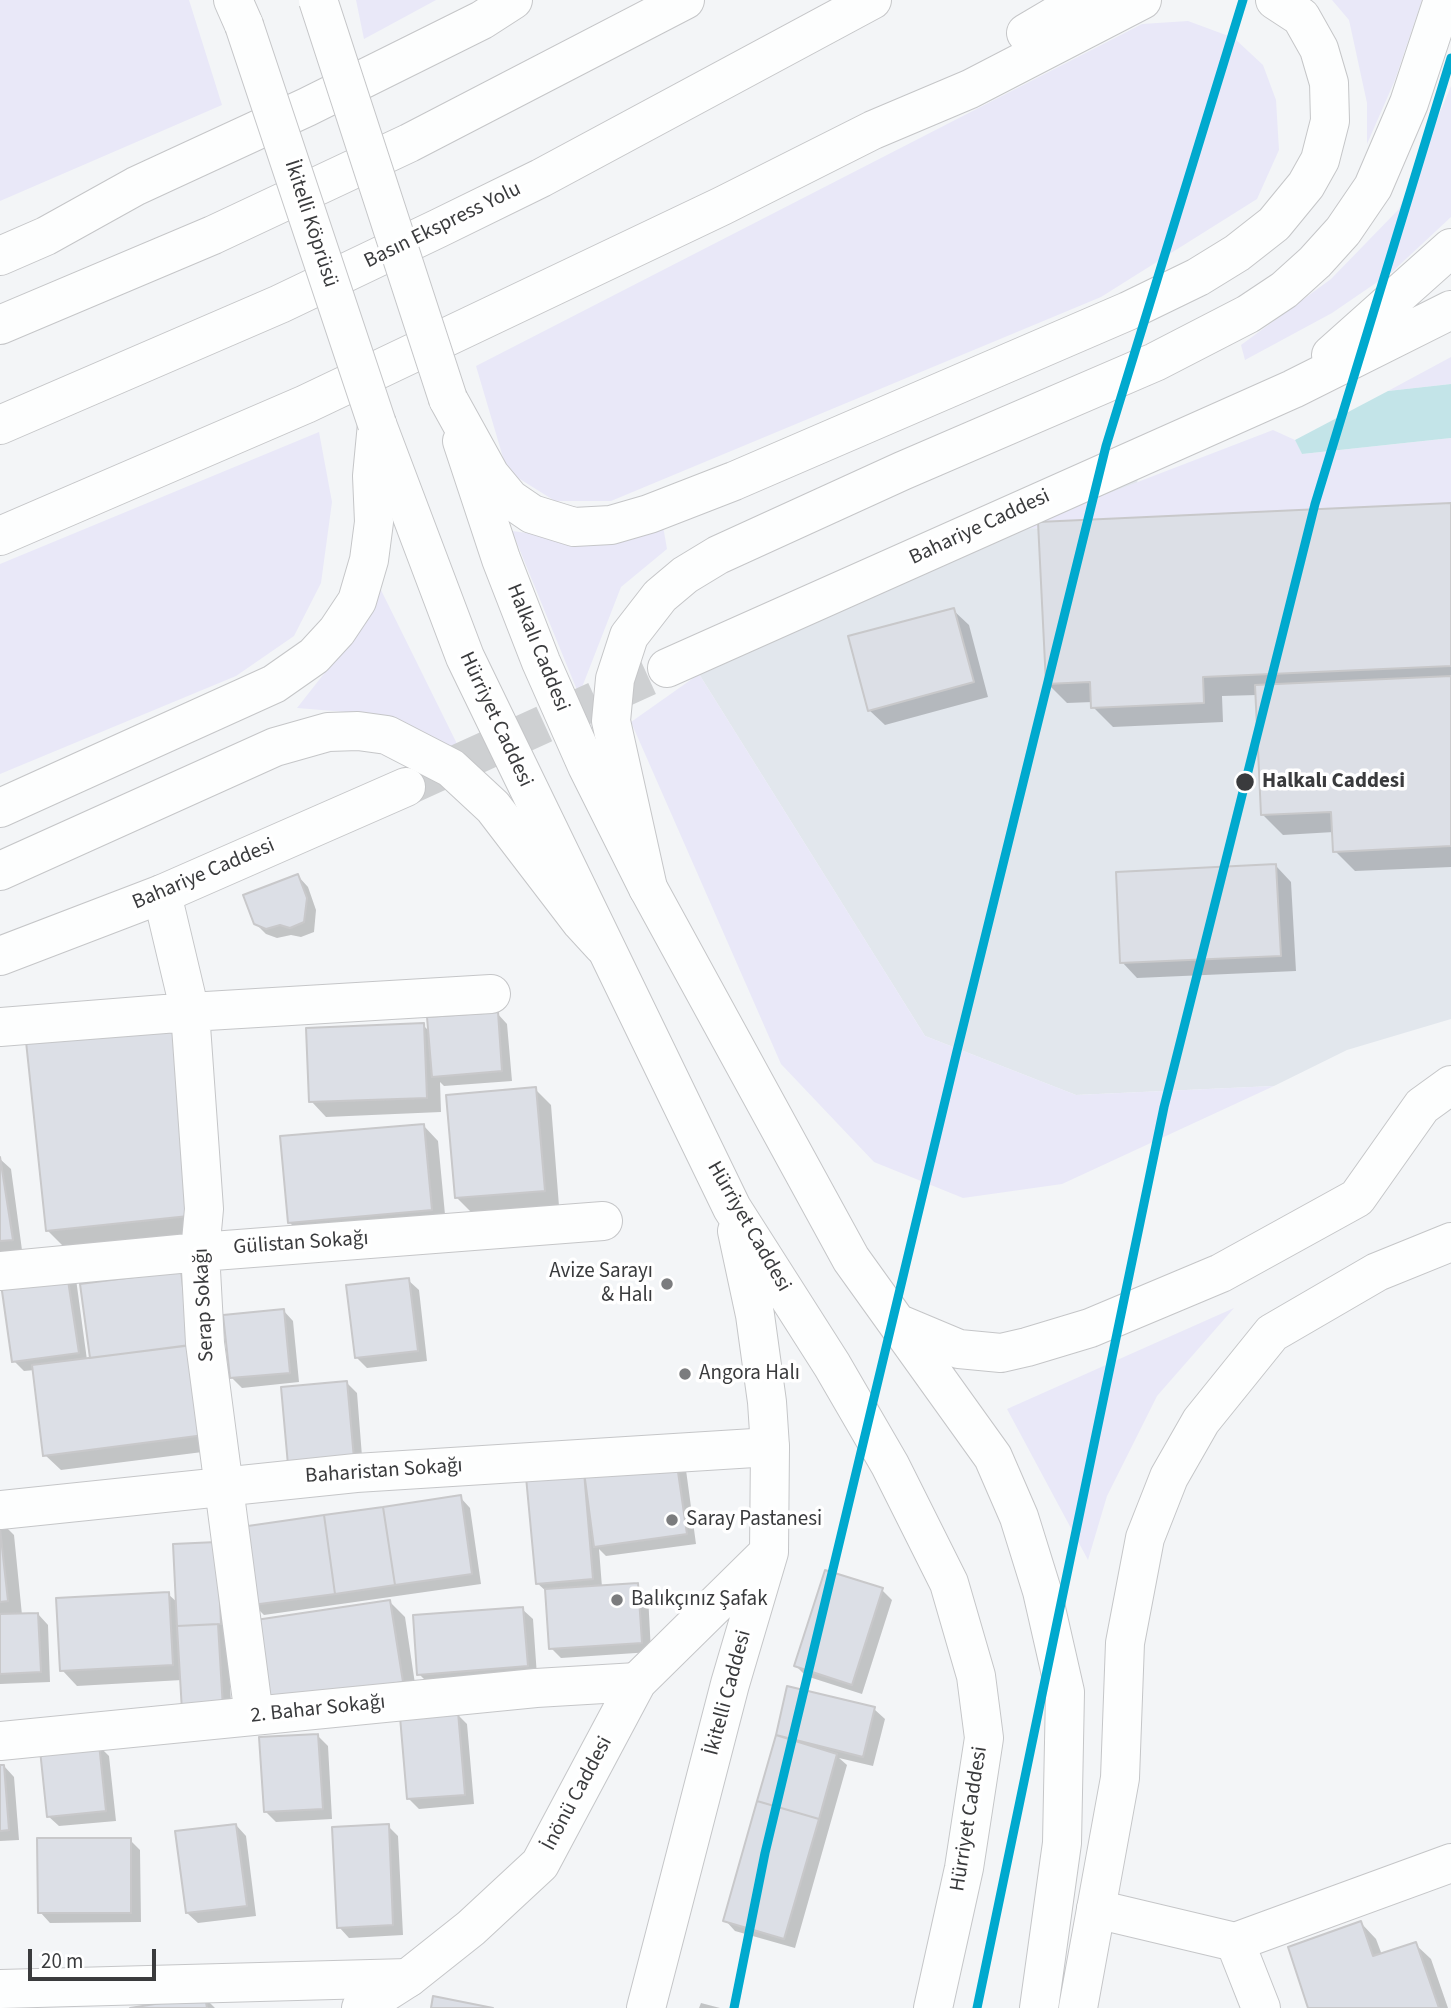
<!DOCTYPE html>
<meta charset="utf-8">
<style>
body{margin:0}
#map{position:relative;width:1451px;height:2008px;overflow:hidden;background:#f3f5f7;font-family:"Source Sans 3",sans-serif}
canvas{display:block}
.scale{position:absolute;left:28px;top:1949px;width:128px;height:32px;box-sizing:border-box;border:4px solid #3a3b3d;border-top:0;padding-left:9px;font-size:21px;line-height:24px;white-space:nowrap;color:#3a3b3d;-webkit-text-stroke:5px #fff;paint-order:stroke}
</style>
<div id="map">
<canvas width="1451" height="2008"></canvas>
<div class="scale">20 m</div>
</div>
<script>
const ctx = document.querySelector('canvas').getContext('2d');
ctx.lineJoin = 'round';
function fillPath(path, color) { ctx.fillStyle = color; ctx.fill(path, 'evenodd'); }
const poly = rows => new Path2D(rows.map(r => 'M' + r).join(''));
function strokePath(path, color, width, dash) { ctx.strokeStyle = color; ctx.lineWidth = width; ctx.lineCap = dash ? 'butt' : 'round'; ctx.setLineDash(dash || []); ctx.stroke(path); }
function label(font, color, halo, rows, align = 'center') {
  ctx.font = font + ' "Source Sans 3",sans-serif'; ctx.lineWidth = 7; ctx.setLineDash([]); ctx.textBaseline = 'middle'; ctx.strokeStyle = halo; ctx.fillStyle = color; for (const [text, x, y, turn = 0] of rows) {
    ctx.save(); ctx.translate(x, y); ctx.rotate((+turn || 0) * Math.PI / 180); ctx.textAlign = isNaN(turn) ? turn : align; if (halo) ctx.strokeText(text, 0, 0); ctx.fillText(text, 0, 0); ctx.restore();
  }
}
const built = poly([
 [1109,457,1141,466,1134,496,1451,514,1451,1019,1347,1050,1274,1086,1076,1095,925,1036,699,674,1018,528,1091,529]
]);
const green = poly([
 [0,0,189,0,222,105,0,201],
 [356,0,436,0,364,39],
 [1332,0,1422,0,1395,80,1367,144,1367,103,1349,20],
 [1188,21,1234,38,1263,65,1276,100,1279,150,1257,199,1101,297,611,501,555,501,507,471,476,366,1142,24],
 [1451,86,1451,217,1392,272,1332,313,1245,360,1241,345,1331,279,1399,209],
 [1451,357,1451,384,1388,391],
 [1273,430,1295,440,1302,454,1451,438,1451,514,1324,530,1018,528],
 [319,432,332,502,321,583,294,636,236,676,0,774,0,564],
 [663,526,667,549,621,587,579,695,512,531,582,540],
 [379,586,463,756,358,713,297,708,345,647],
 [699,674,925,1036,1076,1095,1274,1086,1062,1184,963,1198,874,1162,781,1064,631,722],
 [1234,1308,1157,1396,1107,1496,1088,1560,1007,1409]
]);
const water = poly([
 [1451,384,1451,438,1302,454,1295,440,1388,391]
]);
const shadow = poly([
 [1451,505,1451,867,1355,871,1335,851,1334,832,1283,835,1263,815,1257,695,1222,696,1223,722,1113,727,1093,707,1093,702,1067,703,1047,683],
 [953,610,969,625,988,697,885,725,869,710],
 [1276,866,1291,882,1296,971,1137,978,1122,962],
 [298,876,308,887,316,910,314,932,301,937,291,935,277,938,266,934,255,923],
 [497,1013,507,1024,512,1081,444,1086,440,1082,441,1112,326,1117,311,1101,423,1025,430,1032],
 [27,1034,217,1234,67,1250,47,1230],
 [535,1089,551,1105,559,1206,472,1213,456,1197],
 [423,1125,438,1141,446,1225,305,1238,289,1222],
 [0,1159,11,1169,22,1250,0,1252],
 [180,1273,191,1283,226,1449,61,1470,45,1455,35,1370,24,1371,14,1361,2,1278,76,1279,87,1360,92,1359],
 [408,1280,419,1290,427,1361,367,1368,357,1358],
 [283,1310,293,1321,299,1382,242,1388,232,1378],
 [347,1383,357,1393,363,1469,283,1388],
 [686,1470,696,1544,606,1556,599,1549,602,1587,637,1585,648,1595,651,1652,561,1658,551,1648,547,1592,537,1583,528,1478],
 [460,1497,470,1508,481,1584,264,1615,254,1605],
 [0,1521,14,1535,22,1615,38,1614,48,1625,50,1682,0,1684],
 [216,1544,227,1633,232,1719,182,1680,77,1686,62,1670,168,1594,178,1603],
 [882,1590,892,1600,862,1694,806,1676,796,1666],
 [390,1602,405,1617,417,1697,264,1703],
 [522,1609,533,1619,537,1676,429,1684,419,1674],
 [788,1688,874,1709,885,1719,873,1766,839,1758,847,1765,795,1948,735,1931,725,1920,777,1736],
 [457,1714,467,1724,474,1804,419,1809,408,1798],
 [318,1736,328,1746,332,1819,276,1822,266,1812],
 [99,1746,109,1756,116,1821,59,1826,48,1816],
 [4,1766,14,1777,19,1840,0,1841,0,1767],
 [236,1825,246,1836,256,1916,198,1923,187,1913],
 [388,1826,398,1836,403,1935,349,1938,339,1927],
 [130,1840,140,1850,141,1922,50,1923,40,1912],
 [1361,1923,1376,1939,1382,1955,1415,1944,1431,1959,1448,2008,1310,2008],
 [205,1998,215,2008,142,2008],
 [701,2003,720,2008,699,2008]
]);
const building = poly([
 [1451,503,1451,666,1203,677,1204,703,1091,708,1090,682,1046,684,1038,522,1451,503],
 [954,608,974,682,868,711,848,636,954,608],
 [1451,676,1451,846,1333,852,1331,812,1261,815,1255,685,1451,676],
 [1276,864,1281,956,1120,963,1116,872,1276,864],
 [298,874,307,898,304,922,290,928,280,925,266,929,254,924,243,895,298,874],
 [498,1012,502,1071,432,1077,427,1017,498,1012],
 [185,1019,198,1215,46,1231,25,1032,185,1019],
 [424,1023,427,1098,309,1102,306,1028,424,1023],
 [536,1087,545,1191,455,1198,446,1095,536,1087],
 [424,1124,432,1210,288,1223,280,1136,424,1124],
 [0,1157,13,1240,0,1241,0,1157],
 [66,1267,79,1353,12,1362,0,1277,66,1267],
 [181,1271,190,1345,90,1358,80,1284,181,1271],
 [409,1278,418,1351,355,1358,346,1285,409,1278],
 [284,1309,290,1373,230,1378,223,1315,284,1309],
 [201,1344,212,1434,43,1456,32,1365,201,1344],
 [347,1381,354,1459,288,1465,281,1387,347,1381],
 [676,1458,687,1534,594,1547,584,1472,676,1458],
 [584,1472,593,1579,536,1584,526,1477,584,1472],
 [461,1495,472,1574,395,1585,383,1507,461,1495],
 [383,1507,395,1585,335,1594,324,1515,383,1507],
 [324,1515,335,1594,252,1605,241,1527,324,1515],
 [0,1529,8,1601,0,1602,0,1529],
 [217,1542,221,1624,177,1626,173,1544,217,1542],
 [825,1570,883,1588,852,1685,794,1666,825,1570],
 [638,1583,642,1643,549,1649,545,1589,638,1583],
 [169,1592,173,1665,60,1671,56,1598,169,1592],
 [390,1600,403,1682,262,1704,249,1621,390,1600],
 [523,1607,528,1666,417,1675,413,1615,523,1607],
 [38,1613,41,1672,0,1674,0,1614,38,1613],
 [218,1624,223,1709,182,1711,177,1626,218,1624],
 [787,1686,875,1707,863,1757,776,1735,787,1686],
 [458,1712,465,1795,407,1799,400,1717,458,1712],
 [318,1734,323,1809,264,1812,259,1737,318,1734],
 [776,1735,837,1754,819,1819,757,1801,776,1735],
 [99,1744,106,1811,47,1817,40,1750,99,1744],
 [0,1765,4,1765,9,1830,0,1831,0,1765],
 [757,1801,819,1819,784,1939,723,1921,757,1801],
 [236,1824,247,1906,186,1913,175,1831,236,1824],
 [389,1824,393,1925,337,1928,332,1827,389,1824],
 [37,1838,131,1838,131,1913,38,1913,37,1838],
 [1361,1921,1373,1956,1416,1942,1439,2008,1308,2008,1288,1947,1361,1921],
 [205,1996,207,2008,130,2008,205,1996],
 [433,1996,493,2008,431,2008,433,1996]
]);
const majorTunnel = poly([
 [406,787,667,668]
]);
const minor = poly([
 [162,894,190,1012,204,1209,200,1252,205,1343,254,1716],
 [0,1027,190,1012,491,994],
 [0,1271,200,1252,603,1221],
 [0,1510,356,1473,770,1447],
 [0,1741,536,1688,637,1682],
 [1096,1909,1235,1942,1261,2008],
 [1235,1942,1451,1863],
 [0,1989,408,1978]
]);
const major = poly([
 [1331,355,1451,248],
 [377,424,465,657,732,1208,832,1365,890,1465,949,1583,976,1676,984,1738,964,1868,933,2008],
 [462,441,501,559,541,662,587,766,648,888,851,1259,993,1457,1019,1517,1042,1591,1065,1692,1062,1843,1039,2008],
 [667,668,1293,389,1451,310],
 [0,956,162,894,406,787],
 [897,1323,959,1349,1001,1353,1027,1347,1090,1328,1221,1273,1357,1198,1422,1106,1451,1085],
 [361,2008,408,1978,471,1928,540,1864,637,1682,767,1554],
 [646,2008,730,1684,769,1552,770,1447,767,1402,755,1315,737,1231],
 [1078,2008,1120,1778,1125,1643,1145,1538,1169,1477,1201,1421,1272,1333,1377,1272,1451,1242]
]);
const highway = poly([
 [233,0,244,25],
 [1026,33,1082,0],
 [0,256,46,236,136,186,307,107,482,20,513,0],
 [0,325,213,235,409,143,685,0],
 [448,399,490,475,510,499,532,514,574,527,611,525,649,514,734,481,1128,311,1198,277,1237,253,1274,224,1306,185,1320,160,1330,121,1329,83,1319,49,1301,17,1275,0],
 [0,425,280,304,439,228,541,178,872,0],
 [0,536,306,404,722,206,873,130,970,89,1142,0],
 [0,808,274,684,314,656,337,631,357,601,369,560,374,522,372,476,377,424],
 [0,871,275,747,328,732,358,731,387,735,451,768,493,807,581,922,603,946],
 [648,888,611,721,615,679,629,636,660,596,685,575,718,555,902,471,1155,362,1248,314,1284,290,1315,262,1343,231,1373,187,1409,103,1443,0]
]);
const majorBridge = poly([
 [318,0,448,399],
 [244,25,377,424]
]);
const metro1 = poly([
 [734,2008,765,1853,957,1051,1106,446,1243,0],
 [977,2008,1164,1107,1315,504,1451,58]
]);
const markers = [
 [1245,782,10,"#3a3b3d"],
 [667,1284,7,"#7b7c7e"],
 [685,1374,7,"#7b7c7e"],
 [672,1520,7,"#7b7c7e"],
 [617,1600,7,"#7b7c7e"]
];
const streetNames = [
 ["İkitelli Köprüsü",310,224,72],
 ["Basın Ekspress Yolu",443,226,-26],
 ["Bahariye Caddesi",980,528,-25],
 ["Halkalı Caddesi",537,648,68],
 ["Hürriyet Caddesi",495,720,65],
 ["Bahariye Caddesi",204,875,-23],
 ["Hürriyet Caddesi",748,1227,60],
 ["Gülistan Sokağı",301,1244,-4],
 ["Serap Sokağı",205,1305,-93],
 ["Baharistan Sokağı",384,1472,-4],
 ["İkitelli Caddesi",729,1693,-75],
 ["2. Bahar Sokağı",318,1710,-6],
 ["İnönü Caddesi",578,1794,-62],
 ["Hürriyet Caddesi",970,1819,-81]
];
const stopNames = [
 ["Halkalı Caddesi",1262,782]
];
const poiNames = [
 ["Avize Sarayı",653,1272,"right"],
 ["& Halı",653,1296,"right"],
 ["Angora Halı",699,1374],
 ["Saray Pastanesi",686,1520],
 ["Balıkçınız Şafak",631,1600]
];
fillPath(built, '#e2e7ed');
fillPath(green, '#e9e8f8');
fillPath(water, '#c3e4e8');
fillPath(shadow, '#0003');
fillPath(building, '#dcdfe6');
strokePath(building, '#c8c8ca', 2);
strokePath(majorTunnel, '#ced0d2', 38, [38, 19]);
strokePath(minor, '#c5c6c8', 40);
strokePath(major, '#c5c6c8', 40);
strokePath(highway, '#c5c6c8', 40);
strokePath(minor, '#fdfefe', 38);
strokePath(major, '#fdfefe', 38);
strokePath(highway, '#fdfefe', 38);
strokePath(majorBridge, '#c5c6c8', 40, []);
strokePath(majorBridge, '#fdfefe', 38);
strokePath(metro1, '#00a9ce', 9);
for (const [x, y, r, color] of markers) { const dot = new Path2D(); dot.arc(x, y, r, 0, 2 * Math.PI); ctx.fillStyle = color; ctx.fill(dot); strokePath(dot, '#fff', 2.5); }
label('21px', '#3a3b3d', '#fff', streetNames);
label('bold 21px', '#3a3b3d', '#fff', stopNames, 'left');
label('21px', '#3a3b3d', '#fff', poiNames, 'left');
</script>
